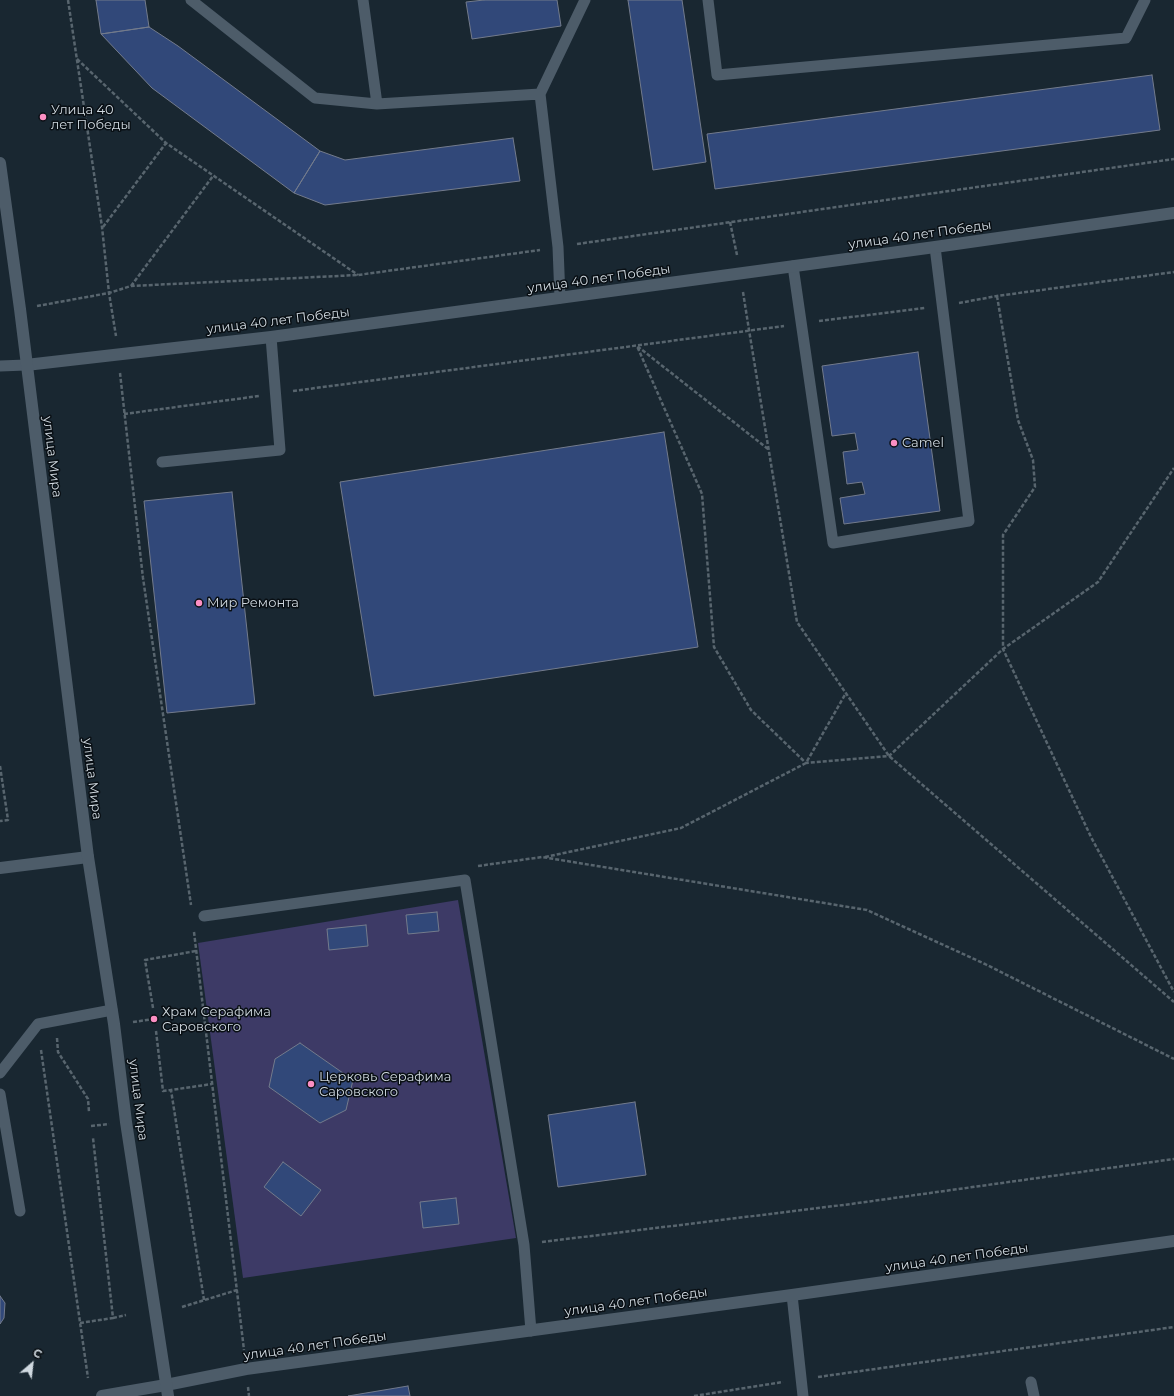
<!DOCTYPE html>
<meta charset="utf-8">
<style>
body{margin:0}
#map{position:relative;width:1174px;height:1396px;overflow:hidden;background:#192731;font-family:Montserrat,sans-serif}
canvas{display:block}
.north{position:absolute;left:12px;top:1344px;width:40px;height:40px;-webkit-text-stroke:3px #090f14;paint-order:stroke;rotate:28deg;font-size:11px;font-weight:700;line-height:16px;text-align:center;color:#d0d9e0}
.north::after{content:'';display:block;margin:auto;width:14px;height:18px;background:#d0d9e0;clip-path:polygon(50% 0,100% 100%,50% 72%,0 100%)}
</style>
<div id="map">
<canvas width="1174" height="1396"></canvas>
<div class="north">С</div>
</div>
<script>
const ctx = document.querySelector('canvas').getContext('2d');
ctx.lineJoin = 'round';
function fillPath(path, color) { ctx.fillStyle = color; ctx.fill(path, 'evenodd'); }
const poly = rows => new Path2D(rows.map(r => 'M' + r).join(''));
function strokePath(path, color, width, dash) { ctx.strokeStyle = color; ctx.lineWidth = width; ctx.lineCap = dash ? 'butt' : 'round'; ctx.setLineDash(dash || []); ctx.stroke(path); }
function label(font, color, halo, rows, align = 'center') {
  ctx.font = font + ' Montserrat,sans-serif'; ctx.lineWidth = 3; ctx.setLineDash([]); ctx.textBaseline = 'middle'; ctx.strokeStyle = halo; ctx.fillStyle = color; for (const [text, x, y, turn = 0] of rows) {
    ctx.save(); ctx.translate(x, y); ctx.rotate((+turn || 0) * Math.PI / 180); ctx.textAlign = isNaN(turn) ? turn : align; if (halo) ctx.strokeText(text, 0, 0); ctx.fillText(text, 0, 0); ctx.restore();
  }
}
const green = poly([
 [458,900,516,1238,243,1278,198,943]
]);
const building = poly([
 [96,0,145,0,149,27,101,34,96,0],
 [484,0,557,0,561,26,472,39,466,2,484,0],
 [628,0,682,0,706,162,653,170,628,0],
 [149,27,178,46,320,151,294,193,152,88,101,34,149,27],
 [1152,75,1160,130,715,189,707,134,1152,75],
 [513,138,520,181,325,205,294,193,320,151,345,160,513,138],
 [918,352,940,511,844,524,840,498,865,494,862,482,847,484,843,452,858,450,855,433,832,436,822,366,918,352],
 [664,432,698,647,374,696,340,482,664,432],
 [232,492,255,704,167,713,144,501,232,492],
 [437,912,439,931,408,934,406,915,437,912],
 [366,925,368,946,329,950,327,929,366,925],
 [300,1043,353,1080,346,1110,320,1123,269,1087,275,1059,300,1043],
 [635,1102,646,1175,558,1187,548,1115,635,1102],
 [283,1162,321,1190,301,1216,264,1187,283,1162],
 [456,1198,459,1224,423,1228,420,1202,456,1198],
 [0,1296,5,1303,4,1318,0,1324,0,1296],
 [408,1386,410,1396,348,1396,408,1386]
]);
const path = poly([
 [68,0,102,227,109,293,116,336],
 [77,59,166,143,358,275],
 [730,222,737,255],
 [103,227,166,143],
 [577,244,1174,159],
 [131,286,213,176],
 [743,292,749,330,797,622,889,756,1174,1002],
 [997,296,1018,420,1033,460,1035,487,1003,535,1003,649,1091,837,1174,992],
 [959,303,997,296,1174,272],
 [37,306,109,293,131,286,358,275,540,250],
 [819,321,925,308],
 [120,373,143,578,191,905],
 [293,391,784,326],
 [124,414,259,396],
 [768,449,637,346,702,494,714,647,751,710,806,763,889,756,1003,649,1098,582,1174,468],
 [0,766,8,820,0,821],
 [545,857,681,828,806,763,846,693],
 [478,866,542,857,867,910,985,964,1174,1059],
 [194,932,244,1350],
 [153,1008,145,960,196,951],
 [133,1022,154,1019],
 [156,1031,163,1091,171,1090],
 [57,1038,58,1052,88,1099,89,1112],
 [41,1050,88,1378],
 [91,1126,109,1124],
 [542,1242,851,1204,1174,1159],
 [204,1300,171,1090,212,1084],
 [182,1307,237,1290],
 [113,1318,126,1315],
 [80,1323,113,1318,93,1138],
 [818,1377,1174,1327],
 [248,1387,249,1396],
 [694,1396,783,1382]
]);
const service = poly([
 [191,0,315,98,377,104],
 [363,0,377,104,540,94,558,247,560,298],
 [708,0,717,75,1126,38,1145,0],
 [540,94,585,0],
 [793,266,833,543,969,521,935,247],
 [0,366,26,365],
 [162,462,280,450,271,337],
 [204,916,465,880,524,1245,531,1331],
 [0,1073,38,1024,112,1010],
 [0,1094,20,1211],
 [792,1295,803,1396],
 [1031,1382,1034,1396]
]);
const minor = poly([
 [26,365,271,337,935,247,1174,213],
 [0,868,88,857],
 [102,1396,166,1385,246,1369,792,1295,1174,1241]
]);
const tertiary = poly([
 [0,163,20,309,88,857,114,1024,126,1122,168,1396]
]);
const markers = [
 [43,117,4,"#fc8fc3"],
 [894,443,4,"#fc8fc3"],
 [199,603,4,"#fc8fc3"],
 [154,1019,4,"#fc8fc3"],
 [311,1084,4,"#fc8fc3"]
];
const poiNames = [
 ["Улица 40",51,110],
 ["лет Победы",51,125],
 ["Camel",902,443],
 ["Мир Ремонта",207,603],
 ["Храм Серафима",162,1012],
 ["Саровского",162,1027],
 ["Церковь Серафима",319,1077],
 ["Саровского",319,1092]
];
const streetNames = [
 ["улица 40 лет Победы",920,235,-8],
 ["улица 40 лет Победы",599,279,-8],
 ["улица 40 лет Победы",278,321,-7],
 ["улица Мира",52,457,83],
 ["улица Мира",92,779,83],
 ["улица Мира",138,1100,83],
 ["улица 40 лет Победы",957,1258,-8],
 ["улица 40 лет Победы",636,1302,-8],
 ["улица 40 лет Победы",315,1346,-8]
];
fillPath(green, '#3d3a66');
fillPath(building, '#314879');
strokePath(building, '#737b8c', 1);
strokePath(path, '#58656e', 2.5, [4, 2]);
strokePath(service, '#4d5c69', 11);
strokePath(minor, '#4d5c69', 12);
strokePath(tertiary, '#4d5c69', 12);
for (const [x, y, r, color] of markers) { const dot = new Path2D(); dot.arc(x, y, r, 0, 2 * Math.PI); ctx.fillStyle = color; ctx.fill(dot); strokePath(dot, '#090f14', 1.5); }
label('13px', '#d0d9e0', '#090f14', poiNames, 'left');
label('13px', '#d0d9e0', '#090f14', streetNames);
</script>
